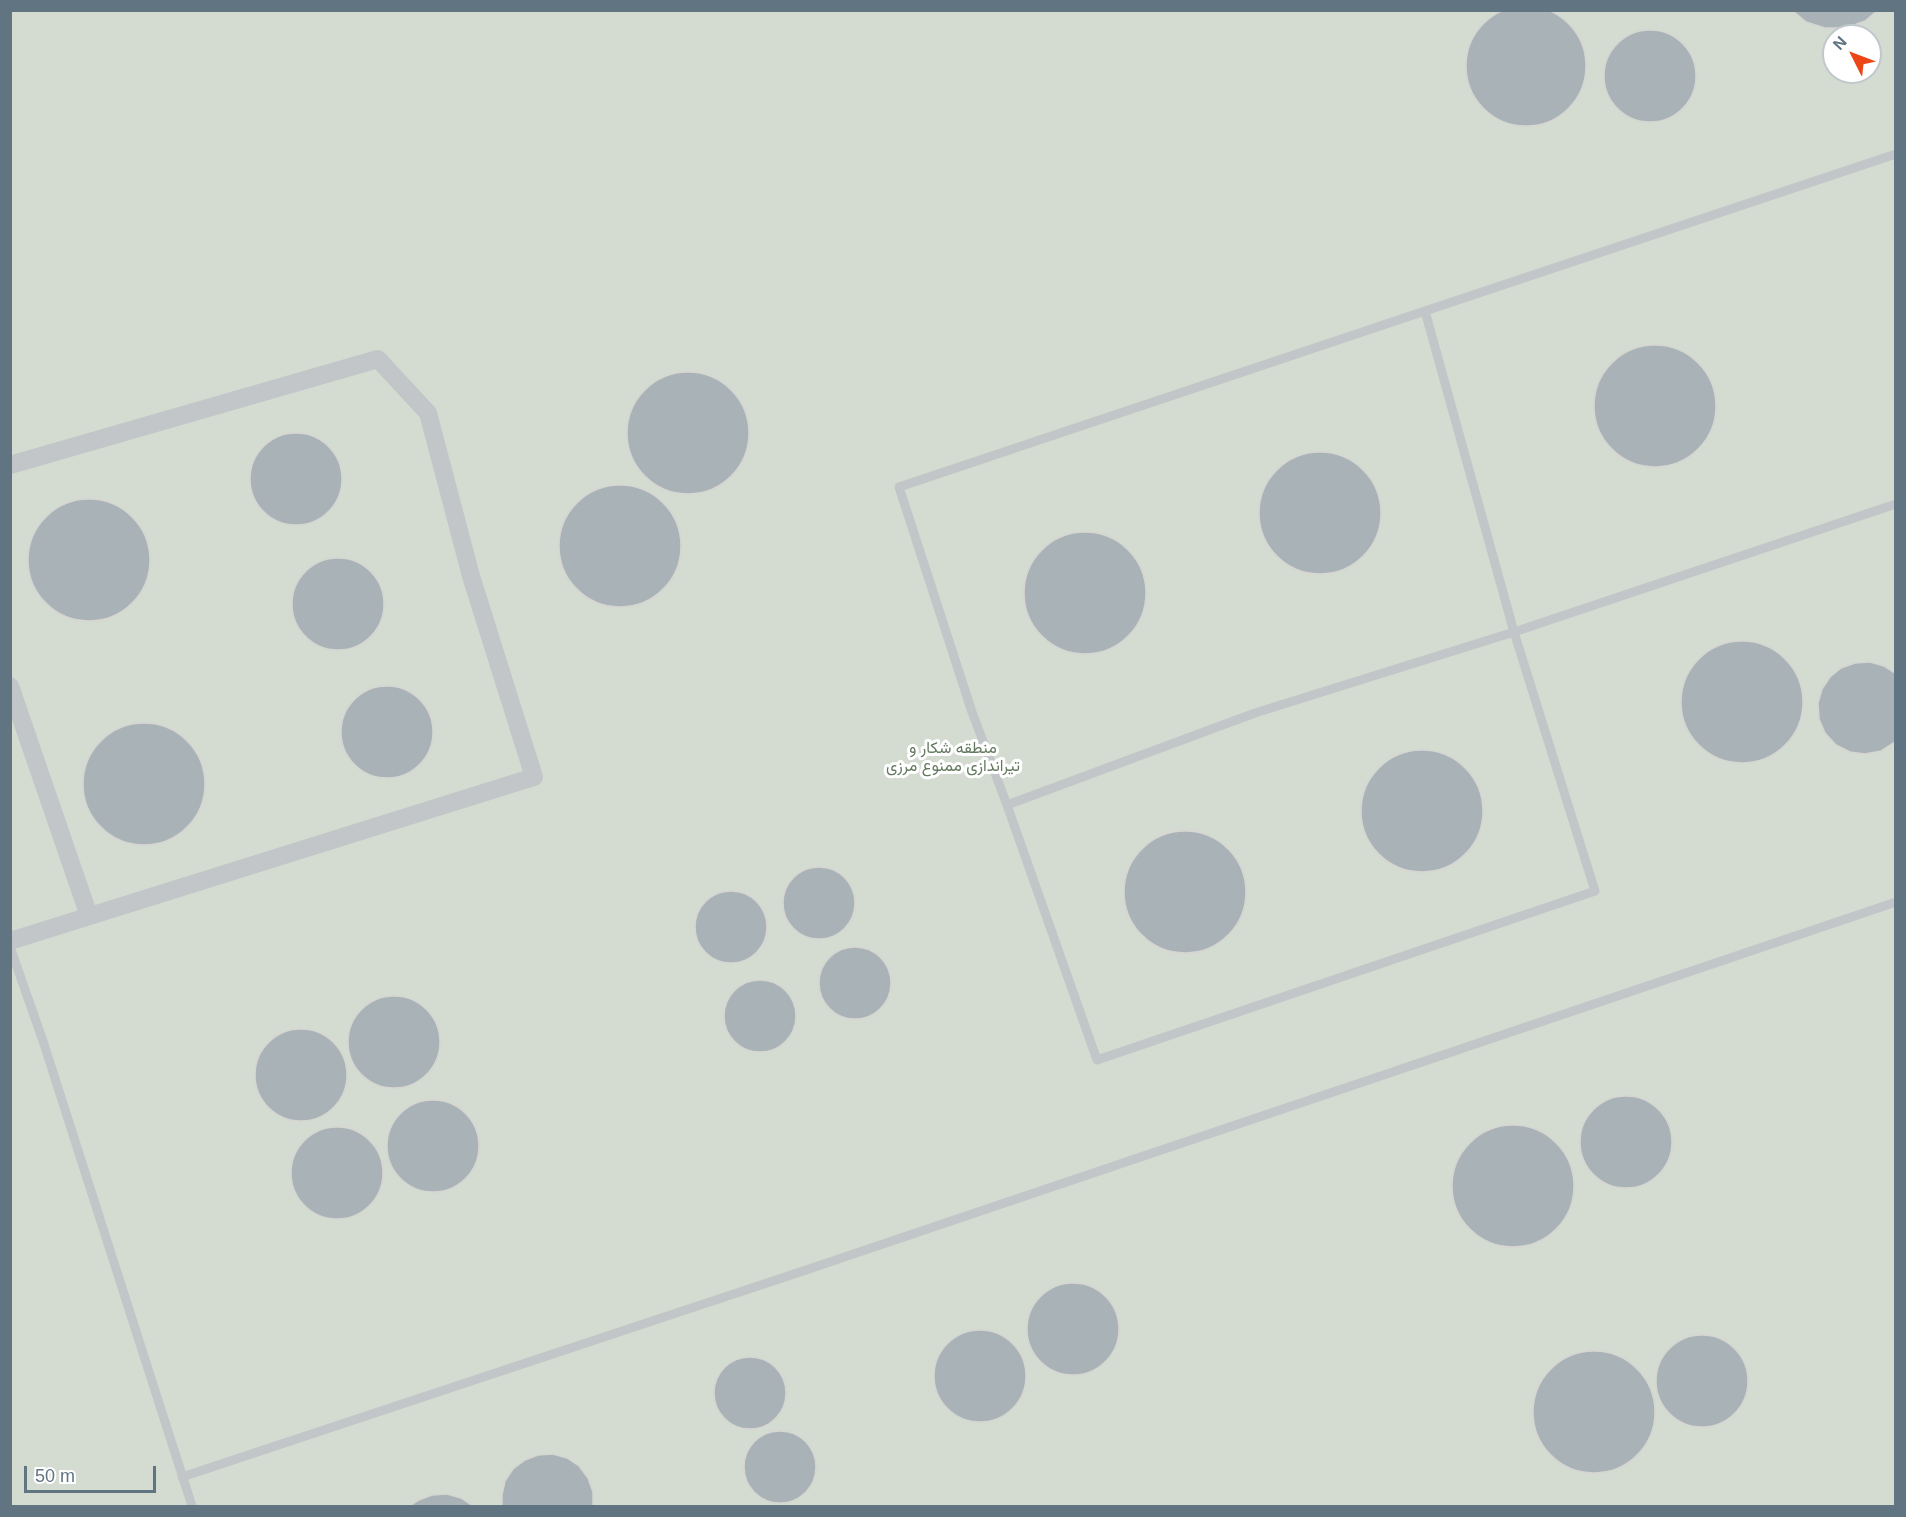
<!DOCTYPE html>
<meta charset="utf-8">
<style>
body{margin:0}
#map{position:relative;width:1906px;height:1517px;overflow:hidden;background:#f4f4ef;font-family:Arial,sans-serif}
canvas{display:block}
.frame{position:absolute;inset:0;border:12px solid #617482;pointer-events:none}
.north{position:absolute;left:1822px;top:24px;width:60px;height:60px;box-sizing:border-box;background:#fff;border:2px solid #c0c7cd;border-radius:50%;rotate:312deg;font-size:16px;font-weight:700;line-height:24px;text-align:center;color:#617482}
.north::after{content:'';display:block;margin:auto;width:21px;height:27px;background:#ec4617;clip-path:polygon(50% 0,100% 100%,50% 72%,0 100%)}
.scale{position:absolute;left:24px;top:1466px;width:132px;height:27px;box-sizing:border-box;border:3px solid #617482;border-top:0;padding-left:8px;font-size:18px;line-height:21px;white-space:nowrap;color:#617482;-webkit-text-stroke:4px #fff;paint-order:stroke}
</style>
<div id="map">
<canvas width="1906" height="1517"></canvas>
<div class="frame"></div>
<div class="north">N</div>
<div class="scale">50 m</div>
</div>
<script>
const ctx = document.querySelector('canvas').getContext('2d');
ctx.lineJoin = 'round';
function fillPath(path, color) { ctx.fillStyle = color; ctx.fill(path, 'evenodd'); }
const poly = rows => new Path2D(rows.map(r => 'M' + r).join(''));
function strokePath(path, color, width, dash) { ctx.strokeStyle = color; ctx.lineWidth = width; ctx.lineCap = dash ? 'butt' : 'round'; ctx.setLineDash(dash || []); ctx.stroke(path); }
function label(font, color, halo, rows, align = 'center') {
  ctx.font = font + ' Arial,Vazirmatn,sans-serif'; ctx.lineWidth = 6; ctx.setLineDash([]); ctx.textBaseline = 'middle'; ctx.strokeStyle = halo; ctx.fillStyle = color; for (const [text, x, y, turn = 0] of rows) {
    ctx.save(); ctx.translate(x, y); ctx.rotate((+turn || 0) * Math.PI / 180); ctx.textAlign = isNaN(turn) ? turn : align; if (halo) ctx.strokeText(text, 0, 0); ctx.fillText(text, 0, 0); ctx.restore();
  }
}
const green = poly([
 [11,11,1895,11,1895,1506,11,1506],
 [1834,36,1870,36,1870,72,1834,72]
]);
const building = poly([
 '1466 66a60 60 0 1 1 120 0a60 60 0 1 1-120 0Z',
 [1792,10,1878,10,1865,21,1846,28,1825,28,1806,22,1792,10],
 '1604 76a46 46 0 1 1 92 0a46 46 0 1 1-92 0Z',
 '1594 406a61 61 0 1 1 122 0a61 61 0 1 1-122 0Z',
 '627 433a61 61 0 1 1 122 0a61 61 0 1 1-122 0Z',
 '250 479a46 46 0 1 1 92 0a46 46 0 1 1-92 0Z',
 '1259 513a61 61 0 1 1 122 0a61 61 0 1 1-122 0Z',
 '559 546a61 61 0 1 1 122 0a61 61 0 1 1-122 0Z',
 '28 560a61 61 0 1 1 122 0a61 61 0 1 1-122 0Z',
 '1024 593a61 61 0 1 1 122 0a61 61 0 1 1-122 0Z',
 '292 604a46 46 0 1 1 92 0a46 46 0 1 1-92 0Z',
 '1681 702a61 61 0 1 1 122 0a61 61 0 1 1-122 0Z',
 [1870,662,1884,666,1896,674,1896,741,1881,751,1865,754,1850,752,1836,745,1825,733,1819,719,1818,703,1822,689,1830,677,1841,668,1855,663,1870,662],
 '341 732a46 46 0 1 1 92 0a46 46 0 1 1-92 0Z',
 '83 784a61 61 0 1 1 122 0a61 61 0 1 1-122 0Z',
 '1361 811a61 61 0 1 1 122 0a61 61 0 1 1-122 0Z',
 '1124 892a61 61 0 1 1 122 0a61 61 0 1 1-122 0Z',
 '783 903a36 36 0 1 1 72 0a36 36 0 1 1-72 0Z',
 '695 927a36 36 0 1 1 72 0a36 36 0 1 1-72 0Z',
 '819 983a36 36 0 1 1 72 0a36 36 0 1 1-72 0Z',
 '724 1016a36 36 0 1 1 72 0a36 36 0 1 1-72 0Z',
 '348 1042a46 46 0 1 1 92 0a46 46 0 1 1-92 0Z',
 '255 1075a46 46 0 1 1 92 0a46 46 0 1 1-92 0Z',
 '1580 1142a46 46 0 1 1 92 0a46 46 0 1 1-92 0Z',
 '387 1146a46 46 0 1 1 92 0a46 46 0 1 1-92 0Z',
 '1452 1186a61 61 0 1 1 122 0a61 61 0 1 1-122 0Z',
 '291 1173a46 46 0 1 1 92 0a46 46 0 1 1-92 0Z',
 '1027 1329a46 46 0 1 1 92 0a46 46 0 1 1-92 0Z',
 '934 1376a46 46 0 1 1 92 0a46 46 0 1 1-92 0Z',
 '1656 1381a46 46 0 1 1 92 0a46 46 0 1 1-92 0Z',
 '1533 1412a61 61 0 1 1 122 0a61 61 0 1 1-122 0Z',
 '714 1393a36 36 0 1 1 72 0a36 36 0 1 1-72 0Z',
 '744 1467a36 36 0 1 1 72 0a36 36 0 1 1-72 0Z',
 [553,1454,567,1458,579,1466,588,1478,593,1492,593,1506,502,1506,502,1495,505,1481,513,1469,525,1460,538,1455,553,1454],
 [447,1494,461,1498,473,1506,410,1506,419,1500,432,1495,447,1494]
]);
const lane = poly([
 [1425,311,1514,632,1595,891,1097,1060,1007,805,972,712,899,487,1425,311],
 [1425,311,1896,154],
 [1007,805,1255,713,1514,632,1896,504],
 [10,947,43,1041,192,1506],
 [182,1477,806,1270,1896,902]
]);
const street = poly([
 [10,465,378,359,428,413,471,576,534,777,10,941],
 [10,686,89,916]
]);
const parkNames = [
 ["منطقه شکار و",953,749],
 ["تیراندازی ممنوع مرزی",953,767]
];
fillPath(green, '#d4dbd0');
fillPath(building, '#a9b2b6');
strokePath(building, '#d5d5d2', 1.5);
strokePath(lane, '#c3c6c9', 9);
strokePath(street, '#c3c6c9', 18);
label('16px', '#657960', '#fff', parkNames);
</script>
